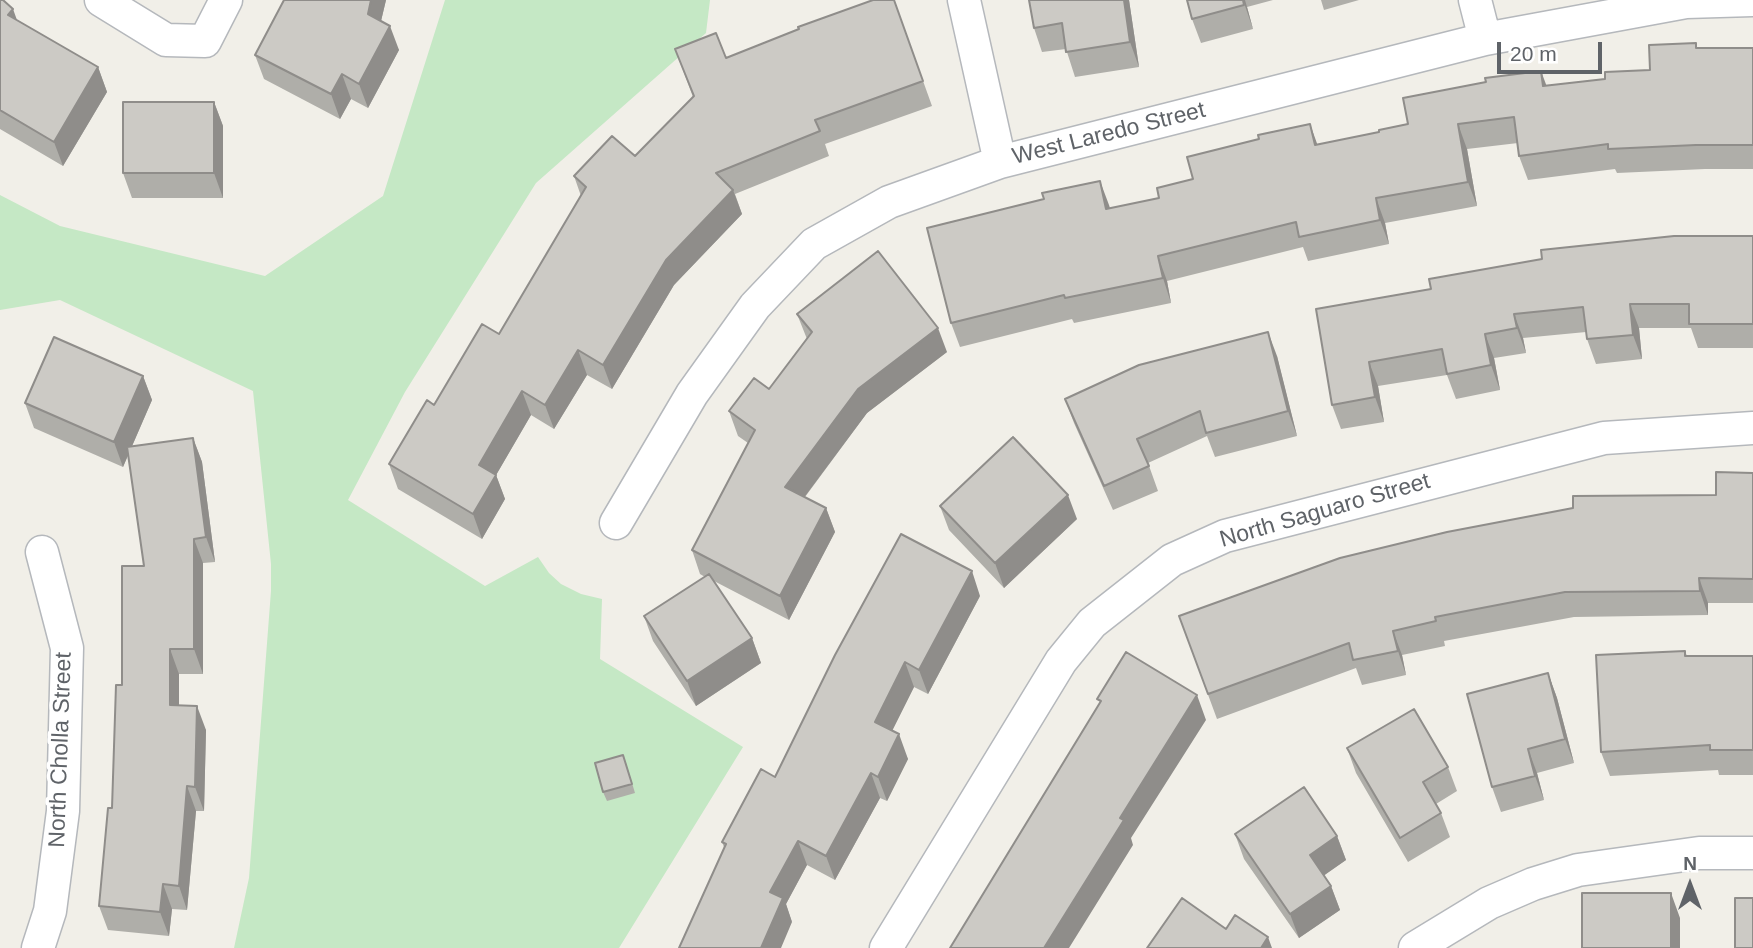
<!DOCTYPE html>
<style>
body{margin:0}
#map{position:relative;width:1753px;height:948px;overflow:hidden;background:#f1efe8;font-family:Arial,sans-serif}
canvas{display:block}
.north{position:absolute;left:1655px;top:850px;width:70px;height:70px;-webkit-text-stroke:5px #fff;paint-order:stroke;rotate:0deg;font-size:19px;font-weight:700;line-height:28px;text-align:center;color:#5f6368}
.north::after{content:'';display:block;margin:auto;width:24px;height:32px;background:#5f6368;clip-path:polygon(50% 0,100% 100%,50% 72%,0 100%)}
.scale{position:absolute;left:1497px;top:42px;width:105px;height:32px;box-sizing:border-box;border:4px solid #5f6368;border-top:0;padding-left:9px;font-size:21px;line-height:24px;white-space:nowrap;color:#5f6368;-webkit-text-stroke:5px #fff;paint-order:stroke}
</style>
<div id="map">
<canvas width="1753" height="948"></canvas>
<div class="north">N</div>
<div class="scale">20 m</div>
</div>
<script>
const ctx = document.querySelector('canvas').getContext('2d');
ctx.lineJoin = 'round';
function fillPath(path, color) { ctx.fillStyle = color; ctx.fill(path, 'evenodd'); }
const poly = rows => new Path2D(rows.map(r => 'M' + r).join(''));
function strokePath(path, color, width, dash) { ctx.strokeStyle = color; ctx.lineWidth = width; ctx.lineCap = dash ? 'butt' : 'round'; ctx.setLineDash(dash || []); ctx.stroke(path); }
function label(font, color, halo, rows, align = 'center') {
  ctx.font = font + ' Arial,sans-serif'; ctx.lineWidth = 7; ctx.setLineDash([]); ctx.textBaseline = 'middle'; ctx.strokeStyle = halo; ctx.fillStyle = color; for (const [text, x, y, turn = 0] of rows) {
    ctx.save(); ctx.translate(x, y); ctx.rotate((+turn || 0) * Math.PI / 180); ctx.textAlign = isNaN(turn) ? turn : align; if (halo) ctx.strokeText(text, 0, 0); ctx.fillText(text, 0, 0); ctx.restore();
  }
}
const green = poly([
 [445,0,710,0,706,33,536,183,405,392,348,500,485,586,538,557,549,573,561,584,581,594,602,599,600,659,743,747,619,948,234,948,249,878,271,591,271,564,253,391,60,300,0,310,0,195,60,226,265,276,383,196]
]);
const street = poly([
 [101,0,166,40,205,41,226,0],
 [964,0,1000,162],
 [1475,0,1485,39],
 [616,523,692,394,755,306,814,244,889,202,1000,162,1485,39,1686,2,1753,0],
 [38,948,50,911,63,811,67,648,42,552],
 [886,948,1061,661,1092,623,1172,560,1225,536,1604,438,1753,428],
 [1415,948,1489,903,1533,884,1578,870,1699,853,1753,853]
]);
const wall = poly([
 [0,0,17,20,98,67,107,92,63,166,0,129],
 [284,0,386,0,381,21,399,50,368,108,351,99,340,119,264,79,255,55],
 [894,0,932,106,825,144,829,156,735,194,742,214,674,285,612,389,587,375,554,429,531,415,496,475,505,499,482,539,398,489,389,464,434,405,499,334,581,196,574,176,635,156,693,97,675,49,726,58],
 [1029,0,1129,0,1139,67,1075,77,1066,49,1042,52,1034,28],
 [1187,0,1273,0,1247,7,1253,29,1201,43,1192,19],
 [1321,0,1359,0,1324,10],
 [1698,48,1753,48,1753,169,1705,169,1617,173,1615,169,1528,180,1519,156,1518,143,1467,149,1477,206,1385,223,1389,244,1308,261,1303,247,1167,281,1171,303,1074,323,1072,319,960,347,951,323,1109,205,1110,209,1159,198,1318,145,1379,132,1546,86,1605,79,1650,70],
 [214,102,223,126,223,198,132,198,123,173],
 [1753,236,1753,348,1698,348,1691,328,1639,328,1642,359,1596,364,1587,339,1586,332,1523,338,1526,353,1494,358,1500,390,1456,399,1447,375,1378,386,1384,422,1341,429,1332,405,1316,309],
 [797,314,947,352,867,413,805,497,826,508,835,532,789,620,714,581,752,638,761,663,696,706,653,641,644,616,705,577,700,574,692,550,748,443,738,436,729,411,769,389,807,339],
 [1277,356,1297,436,1215,457,1207,436,1148,463,1158,491,1113,510,1074,423,1065,399],
 [143,376,152,400,132,446,193,438,202,462,215,562,203,563,203,674,179,674,179,705,206,730,204,811,196,811,187,910,172,909,169,936,108,930,99,906,112,808,122,685,144,566,128,455,123,467,34,428,25,403],
 [1753,473,1753,603,1708,603,1708,615,1574,617,1444,641,1445,646,1402,655,1406,675,1362,685,1356,668,1217,719,1179,616,1716,495],
 [940,506,1077,519,1004,588,949,530],
 [980,596,928,694,914,687,892,731,908,759,887,801,880,798,835,880,807,865,786,904,792,922,724,847,722,842,775,777],
 [1685,651,1687,656,1753,656,1753,775,1719,775,1718,770,1610,776,1601,752],
 [1548,673,1557,698,1574,763,1537,773,1544,800,1501,812,1492,787],
 [1347,748,1448,767,1457,791,1436,804,1441,813,1450,837,1408,862,1356,773],
 [626,763,635,793,607,801,603,792],
 [1235,834,1337,836,1346,860,1324,875,1331,886,1340,910,1299,938,1244,859]
]);
const shadedWall = poly([
 [371,0,386,0,377,38,368,14],
 [1124,0,1129,0,1139,67,1130,42],
 [1243,0,1245,0,1247,7,1253,29],
 [13,9,22,34,8,15],
 [390,26,399,50,368,108,359,84],
 [98,67,107,92,63,166,54,142],
 [1541,71,1550,95,1543,86],
 [342,74,351,99,340,119,331,94],
 [214,102,223,126,223,198,214,173],
 [1310,124,1319,149,1315,145],
 [1458,124,1467,149,1477,206,1468,182],
 [1100,181,1109,205,1115,234,1106,209],
 [733,190,742,214,674,285,612,389,603,365,666,260],
 [1376,198,1385,223,1389,244,1380,220],
 [1158,256,1167,281,1171,303,1163,278],
 [1630,304,1639,328,1642,359,1633,335],
 [1514,314,1523,338,1526,353,1517,328],
 [938,328,947,352,867,413,794,511,785,487,858,389],
 [1268,332,1277,356,1297,436,1288,411],
 [1485,334,1494,358,1500,390,1491,365],
 [578,350,587,375,554,429,545,405],
 [1369,362,1378,386,1384,422,1375,397],
 [143,376,152,400,123,467,114,442],
 [522,391,531,415,488,489,479,465],
 [193,438,202,462,215,562,206,537],
 [496,475,505,499,482,539,473,514],
 [1068,495,1077,519,1004,588,995,563],
 [826,508,835,532,789,620,780,596],
 [194,539,203,563,203,674,194,649],
 [972,571,980,596,928,694,919,670],
 [1699,578,1708,603,1708,615,1700,591],
 [1393,631,1402,655,1406,675,1398,651],
 [752,638,761,663,696,706,687,681],
 [170,649,179,674,179,729,170,705],
 [905,662,914,687,884,747,875,722],
 [1548,673,1557,698,1574,763,1565,739],
 [1197,695,1206,720,1131,838,1133,845,1069,948,1044,948,1120,818],
 [197,706,206,730,204,811,195,787],
 [899,734,908,759,887,801,878,777],
 [1528,749,1537,773,1544,800,1535,776],
 [871,773,880,798,835,880,826,856],
 [187,786,196,811,187,910,179,886],
 [1337,836,1346,860,1319,879,1310,855],
 [798,841,807,865,786,904,792,922,781,948,761,948,770,892],
 [163,884,172,909,169,936,160,912],
 [1331,886,1340,910,1299,938,1290,914],
 [1671,893,1680,918,1680,948,1671,948],
 [1268,937,1272,948,1261,948]
]);
const building = poly([
 [0,0,3,0,13,9,8,15,98,67,54,142,0,110,0,0],
 [284,0,371,0,368,14,390,26,359,84,342,74,331,94,255,55,284,0],
 [873,0,894,0,923,81,815,120,820,131,716,173,733,190,666,260,603,365,578,350,545,405,522,391,479,465,496,475,473,514,389,464,427,400,434,405,482,324,499,334,586,187,574,176,612,136,635,156,694,96,675,49,716,33,726,58,799,29,798,27,873,0],
 [1029,0,1124,0,1130,42,1066,52,1062,23,1034,28,1029,0],
 [1187,0,1243,0,1244,5,1192,19,1187,0],
 [1696,43,1696,48,1753,48,1753,145,1696,145,1608,149,1608,144,1519,156,1514,117,1458,124,1468,182,1376,198,1380,220,1299,237,1296,222,1158,256,1163,278,1065,298,1064,295,951,323,927,228,1044,199,1042,193,1100,181,1106,209,1159,198,1157,188,1193,179,1187,157,1259,139,1258,135,1310,124,1315,145,1379,132,1379,130,1408,124,1403,98,1486,82,1485,78,1541,71,1543,86,1605,79,1605,72,1650,70,1649,45,1696,43],
 [123,102,214,102,214,173,123,173,123,102],
 [1674,236,1753,236,1753,324,1689,324,1689,304,1630,304,1633,335,1587,339,1583,307,1514,314,1517,328,1485,334,1491,365,1447,374,1442,349,1369,362,1375,397,1332,405,1316,309,1431,289,1429,279,1542,259,1541,250,1674,236],
 [878,251,938,328,858,389,785,487,826,508,780,596,692,550,755,430,729,411,754,378,769,389,812,332,797,314,878,251],
 [1268,332,1288,411,1206,433,1200,411,1137,439,1149,466,1104,486,1065,399,1139,365,1268,332],
 [54,337,143,376,114,442,25,403,54,337],
 [1013,437,1068,495,995,563,940,506,1013,437],
 [193,438,206,537,194,539,194,649,170,649,170,705,197,706,195,787,187,786,179,886,163,884,160,912,99,906,108,808,112,808,116,685,122,685,122,566,144,566,127,447,193,438],
 [1716,472,1753,473,1753,579,1699,578,1700,591,1565,592,1435,617,1436,621,1393,631,1398,651,1353,660,1349,643,1208,694,1179,616,1340,558,1447,532,1573,508,1573,496,1716,495,1716,472],
 [901,534,972,571,919,670,905,662,875,722,899,734,878,777,871,773,826,856,798,841,770,892,783,898,761,948,679,948,726,844,722,842,761,769,775,777,835,655,901,534],
 [709,574,752,638,687,681,644,616,709,574],
 [1685,651,1685,656,1753,656,1753,750,1710,750,1710,745,1601,752,1596,655,1685,651],
 [1126,652,1197,695,1120,818,1124,820,1044,948,950,948,1101,701,1097,699,1126,652],
 [1548,673,1565,739,1528,749,1535,776,1492,787,1467,694,1548,673],
 [1414,709,1448,767,1423,782,1441,813,1400,838,1347,748,1414,709],
 [623,755,632,784,603,792,595,763,623,755],
 [1304,787,1337,836,1310,855,1331,886,1290,914,1235,834,1304,787],
 [1582,893,1671,893,1671,948,1582,948,1582,893],
 [1182,898,1226,929,1235,915,1268,937,1261,948,1147,948,1182,898],
 [1735,898,1753,898,1753,948,1735,948,1735,898]
]);
const streetNames = [
 ["West Laredo Street",1109,134,-14],
 ["North Saguaro Street",1325,511,-16],
 ["North Cholla Street",61,750,-88]
];
fillPath(green, '#c5e8c5');
strokePath(street, '#b5b8bc', 35);
strokePath(street, '#fff', 32);
fillPath(wall, '#afaea9');
fillPath(shadedWall, '#8f8d8a');
fillPath(building, '#cccac5');
strokePath(building, '#8f8d8a', 2);
label('23px', '#5f6368', '#fff', streetNames);
</script>
